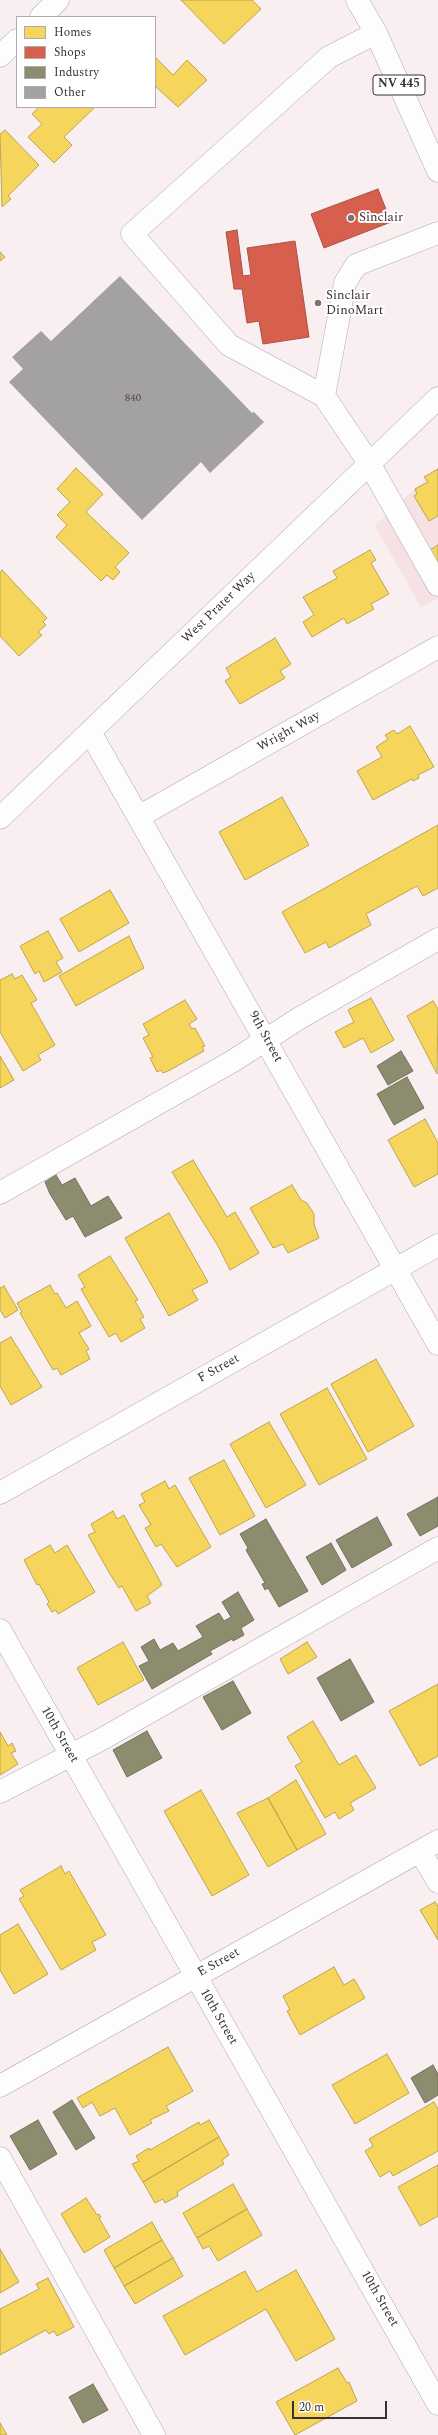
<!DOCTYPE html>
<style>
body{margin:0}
#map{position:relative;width:438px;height:2435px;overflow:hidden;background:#f9eff1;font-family:Spectral,serif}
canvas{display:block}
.legend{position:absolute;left:16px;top:16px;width:140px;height:92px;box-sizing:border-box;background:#fff;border:1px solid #b0acad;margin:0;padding:5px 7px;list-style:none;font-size:12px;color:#393032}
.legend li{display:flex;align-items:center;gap:8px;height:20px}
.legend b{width:20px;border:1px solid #b0acad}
.scale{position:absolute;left:292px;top:2401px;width:95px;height:18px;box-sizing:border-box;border:2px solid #393032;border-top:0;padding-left:5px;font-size:12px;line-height:14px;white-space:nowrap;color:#393032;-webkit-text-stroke:3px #fff;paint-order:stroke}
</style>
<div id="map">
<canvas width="438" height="2435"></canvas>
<ul class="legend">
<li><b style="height:11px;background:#f6d55c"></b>Homes</li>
<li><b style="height:11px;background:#d6604d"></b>Shops</li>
<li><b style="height:11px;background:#8c8c6e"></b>Industry</li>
<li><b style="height:11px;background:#a3a1a2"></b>Other</li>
</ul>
<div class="scale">20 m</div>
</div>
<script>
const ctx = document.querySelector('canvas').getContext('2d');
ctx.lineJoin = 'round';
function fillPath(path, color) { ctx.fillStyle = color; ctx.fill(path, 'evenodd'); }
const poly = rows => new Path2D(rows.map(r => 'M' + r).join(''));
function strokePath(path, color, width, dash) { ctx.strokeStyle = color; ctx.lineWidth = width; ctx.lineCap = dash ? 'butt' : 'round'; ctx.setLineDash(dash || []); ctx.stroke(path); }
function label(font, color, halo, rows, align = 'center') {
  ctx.font = font + ' Spectral,serif'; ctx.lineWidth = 4; ctx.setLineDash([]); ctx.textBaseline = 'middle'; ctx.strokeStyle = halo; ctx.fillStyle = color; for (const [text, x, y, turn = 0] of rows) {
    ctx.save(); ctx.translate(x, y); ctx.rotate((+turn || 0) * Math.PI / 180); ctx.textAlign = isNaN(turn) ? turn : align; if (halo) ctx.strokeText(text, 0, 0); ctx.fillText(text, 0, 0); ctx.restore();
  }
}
const built = poly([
 [438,467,438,598,421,607,375,526]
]);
const homes = poly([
 [181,0,252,0,261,9,224,44,181,0],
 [155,57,173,75,187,60,207,80,178,107,155,86,155,57],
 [39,107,95,107,64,137,72,145,54,163,28,137,42,124,32,114,39,107],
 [5,130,39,165,8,196,11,199,2,207,0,134,5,130],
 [0,252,5,257,0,261,0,252],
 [76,468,103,494,86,512,129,553,115,567,120,572,113,580,107,575,101,581,56,537,67,525,57,515,70,502,57,489,76,468],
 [438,469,438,516,429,521,414,496,417,494,415,489,428,482,424,477,438,469],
 [438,545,438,563,430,550,438,545],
 [370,550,376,560,371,563,389,594,371,604,374,609,347,624,344,618,312,637,303,622,314,615,303,597,337,578,333,571,370,550],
 [2,570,47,618,43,622,46,625,38,632,42,635,19,656,0,636,0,573,2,570],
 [275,638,291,664,280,671,285,678,240,704,225,681,231,677,226,668,275,638],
 [410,726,434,767,418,775,419,778,413,781,412,779,373,800,357,771,382,757,376,747,388,739,385,735,394,730,397,734,410,726],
 [282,797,309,845,245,880,219,832,282,797],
 [438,825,438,888,423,896,417,886,366,914,371,925,329,948,326,942,305,953,282,912,438,825],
 [110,890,129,923,79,952,60,919,110,890],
 [48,931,63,958,56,962,62,972,44,982,39,971,35,974,20,946,48,931],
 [129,936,144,968,76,1006,59,976,129,936],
 [12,974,15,979,22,975,37,1000,31,1003,55,1045,38,1055,41,1060,23,1071,0,1032,0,980,12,974],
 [371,998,394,1040,371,1053,363,1038,344,1048,335,1032,354,1022,348,1010,371,998],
 [185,1000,197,1019,189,1024,192,1029,195,1028,205,1046,202,1047,204,1051,170,1070,163,1073,161,1070,157,1072,150,1058,153,1057,143,1038,149,1035,143,1024,185,1000],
 [433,1001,438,1009,437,1074,407,1016,433,1001],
 [0,1056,14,1080,0,1088,0,1056],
 [425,1119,438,1143,438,1174,414,1187,388,1140,425,1119],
 [193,1160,227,1217,235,1212,259,1253,230,1270,218,1246,172,1172,193,1160],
 [292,1185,301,1200,307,1203,314,1214,314,1224,319,1238,288,1253,283,1244,273,1248,250,1208,292,1185],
 [169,1213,208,1282,192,1290,198,1300,169,1316,125,1238,169,1213],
 [110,1256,138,1300,135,1301,144,1317,140,1319,145,1328,121,1342,116,1333,109,1337,81,1289,85,1287,78,1275,110,1256],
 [50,1285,55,1294,57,1293,66,1308,77,1301,91,1326,79,1333,89,1349,86,1351,90,1359,61,1375,57,1368,53,1370,20,1313,22,1312,17,1303,50,1285],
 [4,1286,18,1310,5,1318,0,1310,0,1288,4,1286],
 [11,1337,42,1387,11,1405,0,1386,0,1343,11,1337],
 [376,1359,414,1426,368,1452,331,1384,376,1359],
 [327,1388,367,1459,319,1485,280,1414,327,1388],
 [269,1422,306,1485,266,1508,230,1444,269,1422],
 [224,1460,255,1516,220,1535,189,1478,224,1460],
 [165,1481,169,1489,175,1485,211,1547,177,1567,161,1544,156,1547,145,1528,151,1525,139,1505,145,1502,141,1494,165,1481],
 [113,1511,117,1519,124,1515,162,1585,147,1596,151,1603,136,1611,122,1586,119,1588,110,1574,88,1535,95,1532,91,1524,113,1511],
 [50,1545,55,1553,67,1545,95,1592,58,1614,56,1610,52,1612,47,1604,49,1602,39,1584,37,1585,24,1560,50,1545],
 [123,1642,144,1680,98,1705,77,1668,123,1642],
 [307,1642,317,1657,288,1674,280,1659,307,1642],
 [438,1684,438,1756,420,1766,389,1711,438,1684],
 [313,1721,339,1765,356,1755,376,1788,350,1803,354,1810,339,1819,335,1812,325,1818,295,1766,302,1762,287,1737,313,1721],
 [0,1732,8,1746,12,1743,16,1751,11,1753,18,1764,0,1775,0,1732],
 [296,1780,326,1834,297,1850,268,1798,296,1780],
 [201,1790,249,1875,212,1896,164,1811,201,1790],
 [268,1798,297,1850,268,1867,237,1813,268,1798],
 [61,1866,65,1874,69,1871,106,1935,92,1942,96,1950,61,1970,19,1899,24,1896,20,1890,61,1866],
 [435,1902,438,1906,438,1940,420,1910,435,1902],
 [18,1924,48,1974,14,1994,0,1970,0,1935,18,1924],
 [334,1967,344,1985,354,1979,365,1998,300,2035,287,2011,290,2010,283,1996,334,1967],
 [168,2047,193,2091,166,2106,169,2111,150,2120,152,2123,130,2135,115,2108,100,2116,92,2102,83,2108,77,2098,168,2047],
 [387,2054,409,2093,355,2124,332,2085,387,2054],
 [434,2102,438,2109,438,2151,393,2176,390,2171,380,2177,365,2151,373,2146,369,2139,434,2102],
 [209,2120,219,2137,143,2182,132,2164,139,2161,136,2156,149,2148,150,2150,199,2122,200,2125,209,2120],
 [219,2137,229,2155,222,2160,224,2164,177,2192,178,2196,165,2203,163,2199,155,2203,143,2182,219,2137],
 [438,2165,438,2216,420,2226,398,2187,438,2165],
 [233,2184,247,2209,197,2238,183,2213,233,2184],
 [86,2198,97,2215,99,2214,101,2217,99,2218,110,2237,84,2253,61,2214,86,2198],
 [247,2209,262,2235,218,2261,209,2246,203,2249,197,2238,247,2209],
 [152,2222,162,2240,114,2268,104,2250,152,2222],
 [162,2240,173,2258,124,2286,114,2268,162,2240],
 [0,2249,19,2282,0,2293,0,2249],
 [173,2258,183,2276,135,2304,124,2286,173,2258],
 [296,2270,335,2339,296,2361,266,2309,185,2355,163,2316,245,2271,257,2292,296,2270],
 [48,2278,74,2327,57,2336,54,2331,49,2334,46,2330,0,2355,0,2309,39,2289,36,2284,48,2278],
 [338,2368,347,2383,349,2382,357,2401,295,2435,276,2402,338,2368],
 [0,2423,7,2435,0,2435,0,2423]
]);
const shops = poly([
 [378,189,391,222,324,248,311,214,378,189],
 [237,230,243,276,251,275,247,248,295,241,309,337,263,344,259,321,247,323,242,289,234,289,226,232,237,230]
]);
const industry = poly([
 [401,1051,413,1071,388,1085,377,1066,401,1051],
 [407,1077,424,1108,394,1125,377,1094,407,1077],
 [56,1175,62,1185,75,1178,91,1206,108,1196,122,1218,85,1237,73,1216,66,1220,50,1194,45,1182,56,1175],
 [438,1497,438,1526,420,1536,407,1514,438,1497],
 [377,1517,392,1545,352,1568,336,1540,377,1517],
 [266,1519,308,1591,279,1607,268,1588,265,1590,262,1584,265,1583,246,1550,248,1548,240,1534,266,1519],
 [331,1543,346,1570,322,1585,306,1557,331,1543],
 [238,1592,254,1620,241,1628,244,1635,233,1641,232,1639,210,1651,212,1654,152,1689,139,1666,149,1661,141,1647,154,1639,160,1650,173,1643,178,1651,203,1637,196,1626,219,1613,224,1621,231,1617,222,1602,238,1592],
 [350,1659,374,1702,341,1721,317,1678,350,1659],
 [233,1681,251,1713,222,1730,203,1697,233,1681],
 [147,1731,162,1758,127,1777,113,1750,147,1731],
 [433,2065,438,2074,438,2095,425,2103,411,2078,433,2065],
 [72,2100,95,2138,76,2150,53,2112,72,2100],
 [38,2120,57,2154,30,2170,10,2136,38,2120],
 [93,2384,108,2410,83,2423,69,2397,93,2384]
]);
const building = poly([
 [120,276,252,413,254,412,264,422,210,473,201,462,142,520,9,382,23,369,12,357,41,331,51,341]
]);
const minor = poly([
 [41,17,58,0],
 [376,33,329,57,132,234,229,345,324,396,369,463,438,585],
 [0,56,17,40],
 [324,396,345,283,356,265,438,233],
 [90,732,438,1344],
 [140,816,438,647],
 [0,1193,233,1061,298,1019,438,939],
 [0,1493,438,1245],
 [0,1630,438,2404],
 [0,1792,102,1739,438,1548],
 [420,1851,438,1882],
 [0,2086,438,1841],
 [0,2158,154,2435]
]);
const major = poly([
 [357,0,376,33,438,171],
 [0,818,438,398]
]);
const markers = [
 [351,218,4,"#7c7375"],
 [318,303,4,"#7c7375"]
];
const numberNames = [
 ["840",133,399]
];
const shields = [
 [399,85,52]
];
const shieldNames = [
 ["NV 445",399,85]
];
const poiNames = [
 ["Sinclair",359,218],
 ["Sinclair",326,296],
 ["DinoMart",326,311]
];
const streetNames = [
 ["West Prater Way",219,608,-44],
 ["Wright Way",289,732,-29],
 ["9th Street",265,1037,61],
 ["F Street",219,1369,-29],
 ["10th Street",59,1735,60],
 ["E Street",219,1963,-29],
 ["10th Street",218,2017,60],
 ["10th Street",379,2299,60]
];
fillPath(built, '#f6e1e5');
fillPath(homes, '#f6d55c');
strokePath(homes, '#bda44f', 1);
fillPath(shops, '#d6604d');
strokePath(shops, '#a75245', 1);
fillPath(industry, '#8c8c6e');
strokePath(industry, '#73705c', 1);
fillPath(building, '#a3a1a2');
strokePath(minor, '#b0a8aa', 23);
strokePath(major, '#b0a8aa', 23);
strokePath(minor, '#fefdfd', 22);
strokePath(major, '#fefdfd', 22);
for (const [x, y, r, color] of markers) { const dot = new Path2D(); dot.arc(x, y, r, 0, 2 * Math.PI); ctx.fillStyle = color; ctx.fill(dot); strokePath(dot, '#fff', 1.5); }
label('11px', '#544c4e', null, numberNames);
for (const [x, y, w] of shields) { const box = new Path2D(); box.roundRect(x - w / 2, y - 10, w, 20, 3); ctx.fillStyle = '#fff'; ctx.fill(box); strokePath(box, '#393032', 1); }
label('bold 12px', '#393032', null, shieldNames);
label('13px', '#393032', '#fff', poiNames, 'left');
label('13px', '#393032', '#fff', streetNames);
</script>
